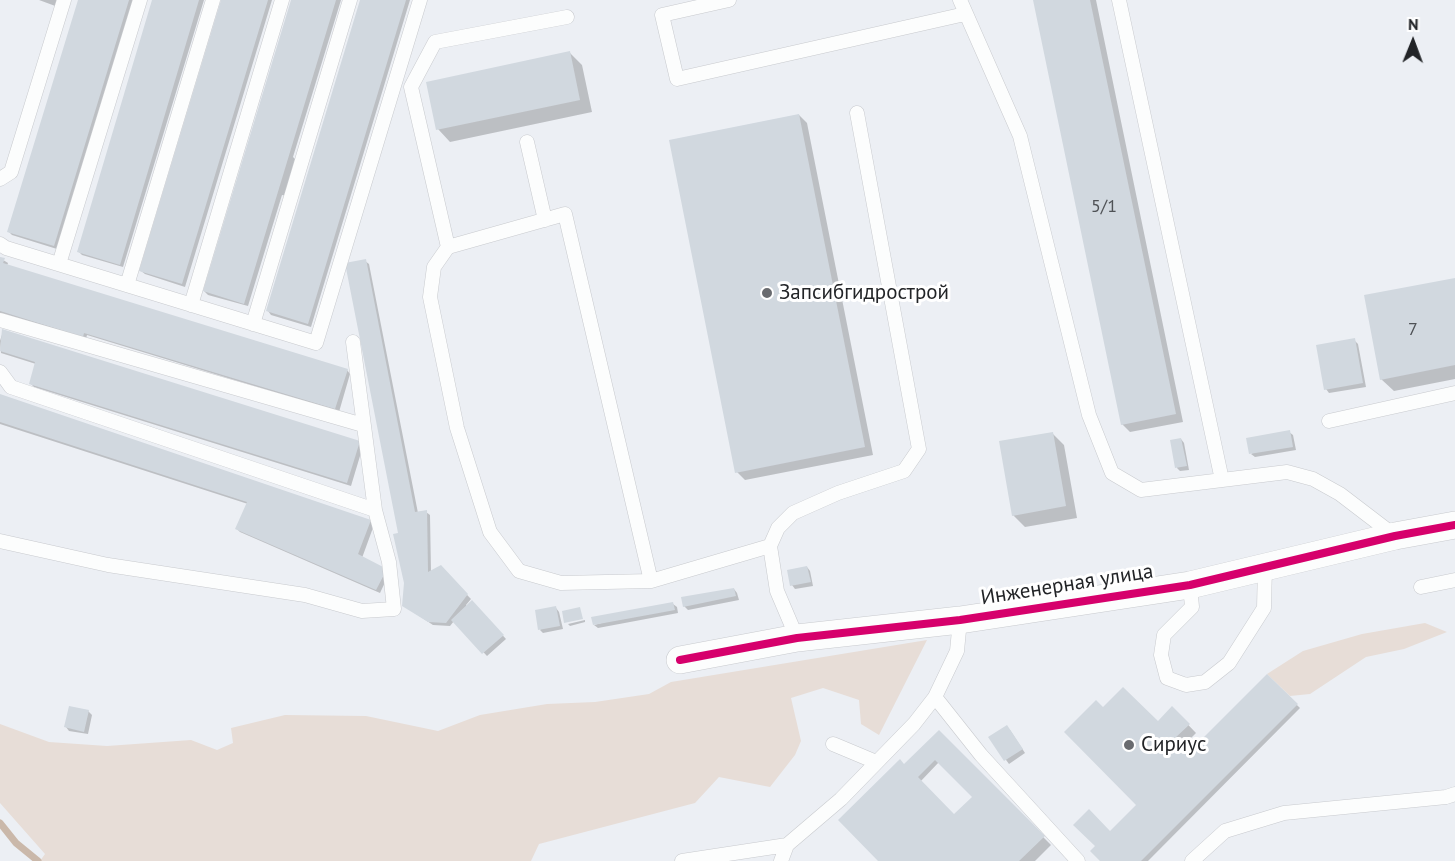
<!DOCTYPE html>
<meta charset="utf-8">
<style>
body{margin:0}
#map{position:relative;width:1455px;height:861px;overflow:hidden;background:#eceff4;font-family:"PT Sans",sans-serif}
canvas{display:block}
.north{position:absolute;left:1383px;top:12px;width:60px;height:60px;-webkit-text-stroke:4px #fff;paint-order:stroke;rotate:1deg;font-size:16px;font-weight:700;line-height:24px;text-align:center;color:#222427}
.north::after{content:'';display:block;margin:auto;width:21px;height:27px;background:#222427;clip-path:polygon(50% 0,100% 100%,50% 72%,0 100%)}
</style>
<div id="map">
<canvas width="1455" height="861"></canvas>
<div class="north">N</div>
</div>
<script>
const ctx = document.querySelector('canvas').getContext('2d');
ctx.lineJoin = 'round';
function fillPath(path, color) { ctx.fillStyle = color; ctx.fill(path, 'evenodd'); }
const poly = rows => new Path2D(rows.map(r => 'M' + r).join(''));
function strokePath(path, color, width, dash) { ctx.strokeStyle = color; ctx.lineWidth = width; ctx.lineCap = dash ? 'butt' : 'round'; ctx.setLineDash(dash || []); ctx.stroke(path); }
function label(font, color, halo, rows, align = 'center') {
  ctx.font = font + ' "PT Sans",sans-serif'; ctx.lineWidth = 6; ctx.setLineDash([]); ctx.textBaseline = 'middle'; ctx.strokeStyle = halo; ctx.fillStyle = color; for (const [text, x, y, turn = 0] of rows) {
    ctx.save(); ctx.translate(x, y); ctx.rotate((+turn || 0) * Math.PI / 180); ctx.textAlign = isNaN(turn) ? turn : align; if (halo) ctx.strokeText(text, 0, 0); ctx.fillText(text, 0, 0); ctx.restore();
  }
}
const green = poly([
 [1425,623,1447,632,1404,649,1366,657,1310,694,1290,696,1267,674,1303,651,1362,634],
 [927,640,879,735,861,724,859,700,823,688,791,698,801,741,795,755,770,787,719,777,695,803,539,844,531,861,40,861,45,854,0,803,0,724,49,742,107,746,191,740,217,750,233,743,231,728,285,715,366,716,438,731,480,715,547,704,595,702,649,694,671,682]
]);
const shadow = poly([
 [39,0,61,0,58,7],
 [79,0,133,0,57,249,12,235,8,231],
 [154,0,204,0,123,267,82,255,78,251],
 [223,0,272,0,185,287,145,274,141,271],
 [292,0,341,0,293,157,298,162,287,196,282,195,248,306,208,295,204,291],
 [362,0,410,0,311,327,271,315,268,311],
 [1035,0,1096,0,1183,422,1130,432,1122,424],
 [570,53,582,65,592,112,450,142,438,129],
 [799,115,807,123,873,455,745,480,737,472],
 [0,258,8,263,7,266,347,370,350,374,339,412,87,335,86,339,0,313],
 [365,261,369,264,418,513,426,512,430,515,431,572,440,567,471,599,466,605,467,607,472,602,506,639,487,656,454,621,450,626,433,625,404,606,406,583],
 [1455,279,1455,379,1394,391,1381,379],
 [3,331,360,442,363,446,351,486,34,387,30,383,36,364,1,353,0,341],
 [1354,340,1358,344,1366,387,1329,393,1326,389],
 [0,395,370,521,374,525,362,558,389,574,380,593,240,532,237,529,248,504,0,424],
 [1289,432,1293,435,1296,450,1255,457,1251,454],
 [1052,433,1064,445,1077,518,1025,527,1013,515],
 [1181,439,1184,443,1189,470,1180,471,1177,468],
 [807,567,810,571,813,586,795,589,792,585],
 [734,589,737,593,739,600,688,610,684,606],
 [673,604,677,607,678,613,598,628,594,625],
 [556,608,559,612,563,629,543,633,540,630],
 [585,620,585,622,570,626,568,624],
 [1267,676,1300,708,1148,861,1102,861,1110,833,1138,805,1103,709,1158,723,1172,708,1196,733,1182,747,1189,754],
 [88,711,92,715,88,734,69,731,66,727],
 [1010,730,1025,753,1009,764,990,738],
 [939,732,1051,845,1035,861,1002,861,974,797,939,762,920,782,999,861,880,861,904,766]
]);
const stream = poly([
 [0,823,16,843,38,861]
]);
const building = poly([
 [78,0,129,0,54,246,7,232],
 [152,0,199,0,120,265,77,252],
 [221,0,268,0,182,284,139,271],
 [291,0,336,0,244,304,203,291],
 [360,0,406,0,308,324,266,311],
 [1033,0,1090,0,1176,414,1121,425],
 [570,51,580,100,436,130,426,82],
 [799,114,865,447,735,473,669,140],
 [0,257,5,258,3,263,348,369,335,409,84,333,83,337,0,311],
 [366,259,415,512,427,510,428,572,441,565,468,594,446,623,428,622,402,606,404,583,393,534,398,533,345,263],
 [1455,278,1455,365,1380,380,1364,295],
 [2,329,360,441,347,483,29,384,35,362,0,351],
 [1355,338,1363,383,1324,390,1316,345],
 [0,394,371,520,358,554,387,569,376,590,235,529,247,502,0,422],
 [1290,430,1293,447,1249,454,1246,438],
 [1053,432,1066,506,1012,516,999,441],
 [1181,438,1187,466,1175,468,1170,440],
 [807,566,811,582,790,586,787,570],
 [734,588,736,596,683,607,681,597],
 [472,600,504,635,482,654,451,620],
 [673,602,675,610,593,625,591,617],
 [556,606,560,626,538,630,535,610],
 [580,607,583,619,564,623,562,611],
 [1267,674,1298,704,1141,861,1100,861,1090,851,1095,846,1073,825,1089,809,1110,831,1136,805,1064,732,1096,700,1103,707,1123,687,1158,721,1172,706,1190,724,1175,738,1189,752],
 [69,706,89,710,84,732,64,727],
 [1007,725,1023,749,1004,761,988,737],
 [939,730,1045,836,1019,861,878,861,838,820,900,759,904,764],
 [935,760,972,797,954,814,918,777]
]);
const service = poly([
 [729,0,662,15,677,79,965,14],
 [960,0,1020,136,1089,415,1112,473,1141,490,1287,472,1313,479,1340,494,1395,536],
 [1119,0,1222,480],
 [527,142,545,220],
 [0,179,11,172,64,0],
 [0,244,6,248,316,343,420,0],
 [448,247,411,87,435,42,567,17],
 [59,264,140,0],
 [127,285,213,0],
 [191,305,282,0],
 [0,320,363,425],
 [253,324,350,0],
 [0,372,11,387,375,510],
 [1329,421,1455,393],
 [0,541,108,565,305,595,362,611,394,609,389,562,375,510,353,342],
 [651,581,565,214,448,247,434,267,430,297,457,428,490,532,519,571,561,583,651,581,770,546],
 [1190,585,1192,607,1164,635,1161,655,1167,678,1186,685,1205,682,1229,663,1264,608,1265,566],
 [1421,587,1455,580],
 [797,638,777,591,770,546,778,528,793,513,838,493,904,471,919,449,857,113],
 [935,697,981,755,1078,861],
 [833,744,876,762],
 [682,861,787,845],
 [781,861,787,845,841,799,914,724,935,697,957,651,960,620],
 [1192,861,1225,831,1284,813,1446,797,1455,794]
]);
const minor = poly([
 [680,660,797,638,960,620,1190,585,1395,536,1455,525]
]);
const cycleway = poly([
 [680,660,797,638,960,620,1190,585,1395,536,1455,525]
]);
const markers = [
 [767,293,6,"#696b6f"],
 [1129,745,6,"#696b6f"]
];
const numberNames = [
 ["5/1",1104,207],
 ["7",1413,330]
];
const poiNames = [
 ["Запсибгидрострой",779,293],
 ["Сириус",1141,745]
];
const streetNames = [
 ["Инженерная улица",1067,585,-9]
];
fillPath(green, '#e7ddd7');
fillPath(shadow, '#0003');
strokePath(stream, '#cab8aa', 7);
fillPath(building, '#d1d8df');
strokePath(service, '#c8cace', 15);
strokePath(minor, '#c8cace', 28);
strokePath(service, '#fcfdfd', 14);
strokePath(minor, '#fcfdfd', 27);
strokePath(cycleway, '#d6006c', 8);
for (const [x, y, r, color] of markers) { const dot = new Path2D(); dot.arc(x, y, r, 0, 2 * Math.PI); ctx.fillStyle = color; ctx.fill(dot); strokePath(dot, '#fff', 2); }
label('18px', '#4f5256', null, numberNames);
label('21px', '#222427', '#fff', poiNames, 'left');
label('21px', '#222427', '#fff', streetNames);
</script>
